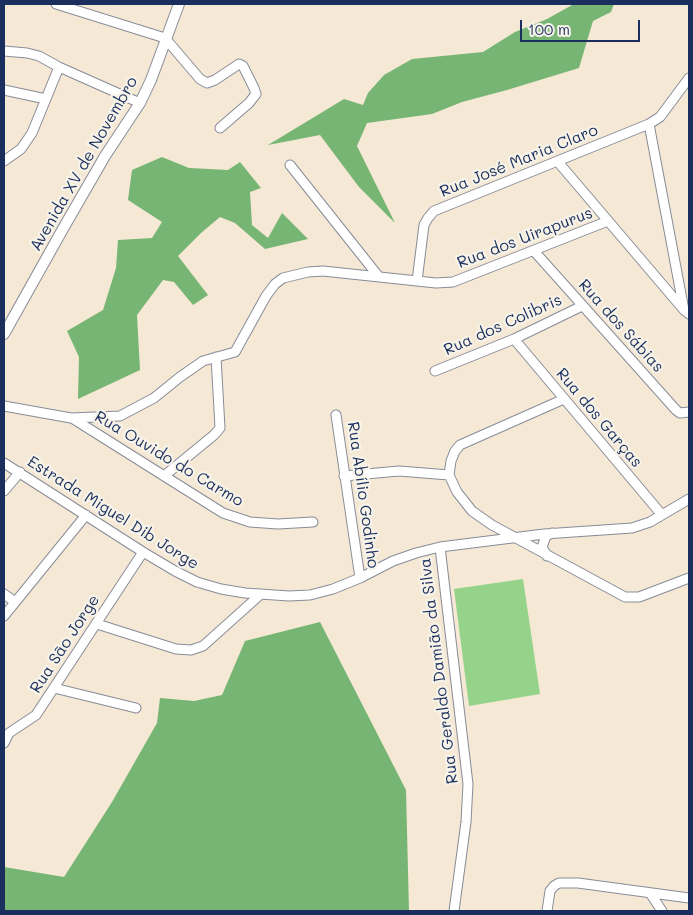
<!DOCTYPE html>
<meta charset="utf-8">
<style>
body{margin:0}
#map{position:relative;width:693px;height:915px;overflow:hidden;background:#f5e8d4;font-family:Mali,sans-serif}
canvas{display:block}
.frame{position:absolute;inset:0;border:5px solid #1b2f5e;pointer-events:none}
.scale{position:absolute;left:520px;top:20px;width:120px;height:22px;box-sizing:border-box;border:2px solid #1b2f5e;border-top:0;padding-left:6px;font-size:15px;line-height:18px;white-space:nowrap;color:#1b2f5e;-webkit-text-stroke:4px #f7f3e8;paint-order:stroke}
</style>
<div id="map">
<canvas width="693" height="915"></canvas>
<div class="frame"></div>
<div class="scale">100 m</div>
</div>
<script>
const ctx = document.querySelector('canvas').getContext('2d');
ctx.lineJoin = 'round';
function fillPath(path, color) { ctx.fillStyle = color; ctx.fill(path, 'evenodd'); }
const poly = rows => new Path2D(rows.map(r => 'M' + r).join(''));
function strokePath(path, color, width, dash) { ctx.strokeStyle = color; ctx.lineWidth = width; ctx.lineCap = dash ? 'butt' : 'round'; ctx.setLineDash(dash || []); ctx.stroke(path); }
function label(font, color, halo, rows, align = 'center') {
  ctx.font = font + ' Mali,sans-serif'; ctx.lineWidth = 4.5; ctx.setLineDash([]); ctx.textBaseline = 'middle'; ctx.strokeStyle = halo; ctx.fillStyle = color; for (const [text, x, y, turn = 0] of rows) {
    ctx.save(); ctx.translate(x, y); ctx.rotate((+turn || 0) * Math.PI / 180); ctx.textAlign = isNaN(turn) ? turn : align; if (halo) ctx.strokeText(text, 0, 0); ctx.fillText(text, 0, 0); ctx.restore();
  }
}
const green = poly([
 [523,579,540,694,469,706,454,589]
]);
const forest = poly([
 [574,4,614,4,611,12,593,21,579,68,507,90,462,102,432,114,367,123,357,146,395,223,359,187,320,135,268,145,344,99,363,105,368,93,384,75,412,59,483,52,515,32,547,19],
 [162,157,189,168,228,170,240,162,261,188,250,192,252,225,268,238,282,213,308,239,265,249,235,223,220,217,201,233,178,256,208,295,193,305,174,282,163,280,137,315,140,370,78,399,79,357,67,331,103,310,116,268,118,240,152,238,162,222,128,200,132,170],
 [320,622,406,790,409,911,4,911,4,867,64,877,112,802,157,723,160,698,194,701,222,695,245,641]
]);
const minor = poly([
 [56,4,165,38,200,79,207,83,215,80,239,64,243,66,254,88,256,94,249,103,220,128],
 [4,51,27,53,39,56,59,67,140,103],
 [4,90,46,99],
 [649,124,684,310],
 [4,161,21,149,32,133,59,67],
 [558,162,684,310,689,314],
 [290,165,379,277],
 [534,251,676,410,680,413,689,412],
 [417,281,424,225,428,218,434,211,649,124,660,117,689,78],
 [514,339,662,515],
 [435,371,514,339,582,306],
 [564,399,460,445,455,451,451,461,449,475,457,492,472,511,492,525,625,597,639,597,689,578],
 [4,406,71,418,120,416,154,398,180,377,203,361,235,352,266,296,275,284,283,278,308,272,323,271,436,283,453,282,608,221],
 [336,415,360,578],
 [72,418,223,513,250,522,278,524,313,522],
 [4,463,143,552,175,571,197,582,221,589,245,593,289,596,310,595,333,589,360,578,393,561,416,553,440,547,544,534,632,528,650,522,689,499],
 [164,476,214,435,220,428,216,357],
 [344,476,399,471,449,475],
 [4,491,20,472],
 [440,547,468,784,466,822,454,911],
 [547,556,542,547,546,536,552,533],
 [4,594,15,602],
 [4,616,86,515],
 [97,624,176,649,191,650,203,646,261,594],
 [54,688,136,708],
 [4,743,9,733,36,715,143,552],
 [650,893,662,911],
 [547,911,550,891,554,886,559,883,578,883,689,898]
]);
const tertiary = poly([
 [4,334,64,227,105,156,140,103,151,80,179,4]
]);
const streetNames = [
 ["Rua José Maria Claro",519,161,-22],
 ["Avenida XV de Novembro",84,164,-60],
 ["Rua dos Uirapurus",525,238,-21],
 ["Rua dos Colibris",503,325,-24],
 ["Rua dos Sábias",621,326,48],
 ["Rua dos Garças",599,418,50],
 ["Rua Ouvido do Carmo",169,459,31],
 ["Rua Abílio Godinho",363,495,82],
 ["Estrada Miguel Dib Jorge",113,513,32],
 ["Rua São Jorge",65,644,-57],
 ["Rua Geraldo Damião da Silva",439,671,-97]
];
fillPath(green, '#94d389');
fillPath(forest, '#77b575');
strokePath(minor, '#888c99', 11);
strokePath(tertiary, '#888c99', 12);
strokePath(minor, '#fff', 9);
strokePath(tertiary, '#fff', 10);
label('16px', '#1b2f5e', '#f7f3e8', streetNames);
</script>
